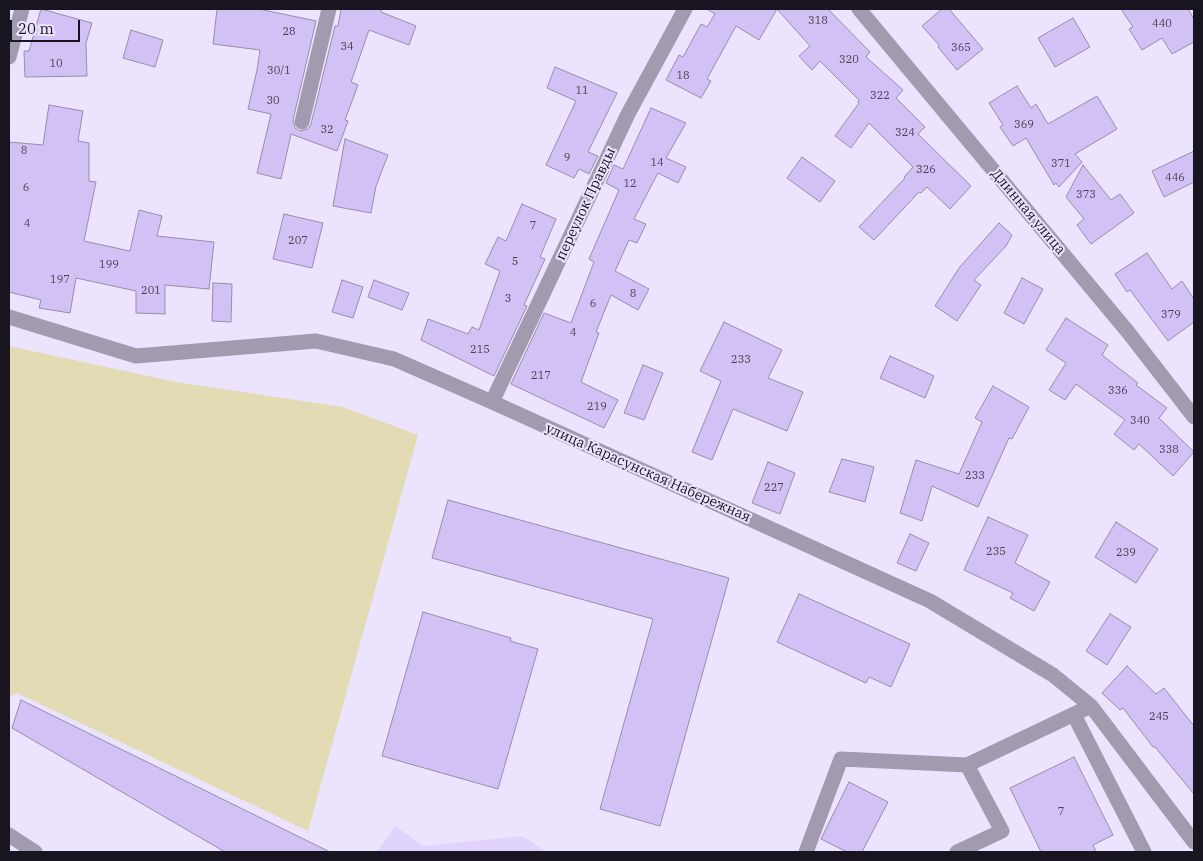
<!DOCTYPE html>
<meta charset="utf-8">
<style>
body{margin:0}
#map{position:relative;width:1203px;height:861px;overflow:hidden;background:#ece4ff;font-family:"IBM Plex Serif",serif}
canvas{display:block}
.frame{position:absolute;inset:0;border:10px solid #191520;pointer-events:none}
.scale{position:absolute;left:10px;top:20px;width:70px;height:22px;box-sizing:border-box;border:2px solid #191520;border-top:0;padding-left:6px;font-size:15px;line-height:18px;white-space:nowrap;color:#191520;-webkit-text-stroke:4px #ece4ff;paint-order:stroke}
</style>
<div id="map">
<canvas width="1203" height="861"></canvas>
<div class="frame"></div>
<div class="scale">20 m</div>
</div>
<script>
const ctx = document.querySelector('canvas').getContext('2d');
ctx.lineJoin = 'round';
function fillPath(path, color) { ctx.fillStyle = color; ctx.fill(path, 'evenodd'); }
const poly = rows => new Path2D(rows.map(r => 'M' + r).join(''));
function strokePath(path, color, width, dash) { ctx.strokeStyle = color; ctx.lineWidth = width; ctx.lineCap = dash ? 'butt' : 'round'; ctx.setLineDash(dash || []); ctx.stroke(path); }
function label(font, color, halo, rows, align = 'center') {
  ctx.font = font + ' "IBM Plex Serif",serif'; ctx.lineWidth = 4; ctx.setLineDash([]); ctx.textBaseline = 'middle'; ctx.strokeStyle = halo; ctx.fillStyle = color; for (const [text, x, y, turn = 0] of rows) {
    ctx.save(); ctx.translate(x, y); ctx.rotate((+turn || 0) * Math.PI / 180); ctx.textAlign = isNaN(turn) ? turn : align; if (halo) ctx.strokeText(text, 0, 0); ctx.fillText(text, 0, 0); ctx.restore();
  }
}
const built = poly([
 [395,826,424,846,522,836,547,852,377,852]
]);
const green = poly([
 [9,346,176,382,343,407,418,435,308,831,17,693,9,697]
]);
const building = poly([
 [41,9,92,23,86,43,87,76,25,77,24,51,29,51,41,9],
 [217,9,259,9,316,21,293,120,295,128,300,131,308,129,311,124,335,26,338,26,341,9,381,9,381,12,416,26,409,45,369,30,351,82,358,85,345,120,348,121,337,151,291,134,281,179,257,173,271,114,248,109,257,70,260,50,213,44,217,9],
 [707,9,828,9,870,52,866,57,903,90,896,98,925,127,918,134,971,186,950,209,927,187,921,193,919,192,874,240,859,227,905,178,904,177,913,167,869,123,851,148,835,136,859,103,858,102,859,100,820,61,812,70,799,56,810,46,777,9,759,40,736,26,707,79,711,81,701,98,666,80,679,55,683,57,701,24,707,27,715,14,707,9],
 [942,9,949,9,983,49,957,70,938,47,939,45,922,26,942,9],
 [1121,9,1188,9,1194,19,1194,42,1172,54,1162,38,1142,50,1129,29,1133,27,1121,9],
 [1073,18,1090,47,1055,67,1038,38,1073,18],
 [131,30,163,40,155,67,123,58,131,30],
 [555,67,617,93,588,152,598,156,589,174,579,169,574,178,546,165,576,101,547,88,555,67],
 [1017,86,1031,108,1036,104,1048,124,1097,96,1117,129,1075,154,1082,162,1059,187,1056,183,1054,185,1026,138,1013,146,1000,127,1003,125,989,103,1017,86],
 [49,105,83,111,78,141,89,143,89,181,96,182,84,241,130,251,139,210,162,216,157,236,214,242,209,289,165,285,165,314,136,313,136,291,76,278,70,313,39,308,41,300,9,292,9,142,43,145,49,105],
 [651,108,686,123,666,158,686,167,678,183,658,173,634,219,646,224,637,243,629,240,615,271,649,289,638,310,611,295,596,332,599,333,581,382,618,400,604,428,511,384,544,313,571,323,594,262,589,259,619,190,606,183,614,165,623,169,651,108],
 [345,139,388,155,376,186,371,213,333,206,345,139],
 [1194,151,1194,182,1164,197,1152,171,1194,151],
 [802,157,835,181,820,202,787,178,802,157],
 [1083,165,1111,200,1120,194,1134,213,1091,244,1077,225,1084,219,1066,197,1083,165],
 [522,204,556,219,540,257,545,259,524,305,527,306,494,376,421,340,428,319,468,334,472,327,479,330,500,271,485,264,498,237,506,241,522,204],
 [284,214,323,223,312,268,273,259,284,214],
 [999,223,1012,235,1006,246,974,280,981,285,957,321,935,306,959,268,999,223],
 [1147,253,1172,289,1182,281,1194,299,1194,322,1168,341,1130,290,1127,292,1115,274,1147,253],
 [1022,278,1043,289,1024,324,1004,313,1022,278],
 [342,280,363,287,353,318,332,312,342,280],
 [374,280,409,293,402,310,368,297,374,280],
 [213,283,232,284,231,322,212,321,213,283],
 [1066,318,1108,345,1102,355,1138,383,1136,385,1167,408,1159,418,1194,452,1173,476,1139,444,1134,450,1114,434,1125,420,1076,384,1065,400,1049,390,1066,363,1046,350,1066,318],
 [724,322,782,350,768,378,803,392,787,431,733,409,712,460,692,452,721,381,700,371,724,322],
 [890,356,934,376,925,398,880,378,890,356],
 [643,365,663,373,644,420,624,413,643,365],
 [993,386,1029,407,1012,439,1009,438,978,507,932,486,922,521,900,513,916,460,959,474,982,422,975,418,993,386],
 [842,459,874,467,865,502,829,492,842,459],
 [768,462,795,473,780,514,752,503,768,462],
 [448,500,729,578,660,826,600,809,653,619,432,558,448,500],
 [988,517,1028,535,1015,563,1050,582,1034,611,1010,598,1013,593,964,570,988,517],
 [1116,522,1158,549,1136,583,1095,557,1116,522],
 [910,534,929,543,916,571,897,563,910,534],
 [799,594,910,644,891,687,869,677,866,683,777,642,799,594],
 [423,612,511,638,510,641,538,649,498,789,382,756,423,612],
 [1110,614,1131,627,1107,665,1086,651,1110,614],
 [1127,666,1156,694,1164,688,1194,726,1194,794,1155,747,1153,747,1123,708,1120,710,1102,693,1127,666],
 [21,700,330,852,225,852,12,728,21,700],
 [1074,757,1113,835,1093,845,1096,852,1041,852,1010,788,1074,757],
 [849,782,888,802,862,852,847,852,821,839,849,782]
]);
const minor = poly([
 [859,9,1128,332,1194,417],
 [9,57,22,9],
 [302,122,329,9],
 [9,317,136,356,316,341,394,359,492,402,930,601,1053,675,1091,706,1194,842],
 [492,402,628,114,685,9],
 [1074,715,1144,852],
 [9,835,35,852],
 [806,852,841,759,967,765,1091,706],
 [957,852,1002,831,967,765]
]);
const numberNames = [
 ["318",818,21],
 ["440",1162,24],
 ["28",289,32],
 ["34",347,47],
 ["365",961,48],
 ["320",849,60],
 ["10",56,64],
 ["30/1",279,71],
 ["18",683,76],
 ["11",582,91],
 ["322",880,96],
 ["30",273,101],
 ["369",1024,125],
 ["32",327,130],
 ["324",905,133],
 ["8",24,151],
 ["9",567,158],
 ["14",657,163],
 ["371",1061,164],
 ["326",926,170],
 ["446",1175,178],
 ["12",630,184],
 ["6",26,188],
 ["373",1086,195],
 ["4",27,224],
 ["7",533,226],
 ["207",298,241],
 ["5",515,262],
 ["199",109,265],
 ["197",60,280],
 ["201",151,291],
 ["8",633,294],
 ["3",508,299],
 ["6",593,304],
 ["379",1171,315],
 ["4",573,333],
 ["215",480,350],
 ["233",741,360],
 ["217",541,376],
 ["336",1118,391],
 ["219",597,407],
 ["340",1140,421],
 ["338",1169,450],
 ["233",975,476],
 ["227",774,488],
 ["235",996,552],
 ["239",1126,553],
 ["245",1159,717],
 ["7",1061,812]
];
const streetNames = [
 ["переулок Правды",586,204,-65],
 ["Длинная улица",1028,212,50],
 ["улица Карасунская Набережная",648,473,24]
];
fillPath(built, '#e1d4fc');
fillPath(green, '#e2dbb4');
fillPath(building, '#d2c1f4');
strokePath(building, '#968cab', 1);
strokePath(minor, '#a29bb0', 15);
label('11px', '#474055', null, numberNames);
label('14px', '#191520', '#ece4ff', streetNames);
</script>
